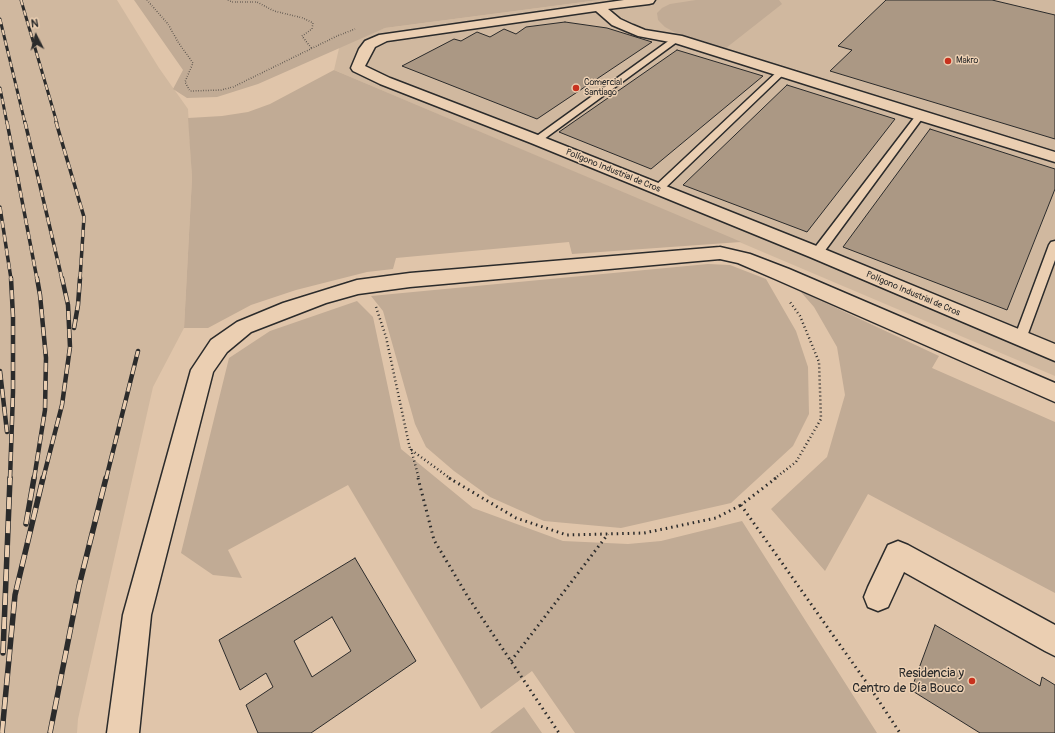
<!DOCTYPE html>
<meta charset="utf-8">
<style>
body{margin:0}
#map{position:relative;width:1055px;height:733px;overflow:hidden;background:#e0c5aa;font-family:Pangolin,sans-serif}
canvas{display:block}
.north{position:absolute;left:16px;top:16px;width:40px;height:40px;-webkit-text-stroke:3px #ebcfb2;paint-order:stroke;rotate:354deg;font-size:11px;font-weight:700;line-height:16px;text-align:center;color:#2b2b2b}
.north::after{content:'';display:block;margin:auto;width:14px;height:18px;background:#2b2b2b;clip-path:polygon(50% 0,100% 100%,50% 72%,0 100%)}
</style>
<div id="map">
<canvas width="1055" height="733"></canvas>
<div class="north">N</div>
</div>
<script>
const ctx = document.querySelector('canvas').getContext('2d');
ctx.lineJoin = 'round';
function fillPath(path, color) { ctx.fillStyle = color; ctx.fill(path, 'evenodd'); }
const poly = rows => new Path2D(rows.map(r => 'M' + r).join(''));
function strokePath(path, color, width, dash) { ctx.strokeStyle = color; ctx.lineWidth = width; ctx.lineCap = dash ? 'butt' : 'round'; ctx.setLineDash(dash || []); ctx.stroke(path); }
function label(font, color, halo, rows, align = 'center') {
  ctx.font = font + ' Pangolin,sans-serif'; ctx.lineWidth = 3; ctx.setLineDash([]); ctx.textBaseline = 'middle'; ctx.strokeStyle = halo; ctx.fillStyle = color; for (const [text, x, y, turn = 0] of rows) {
    ctx.save(); ctx.translate(x, y); ctx.rotate((+turn || 0) * Math.PI / 180); ctx.textAlign = isNaN(turn) ? turn : align; if (halo) ctx.strokeText(text, 0, 0); ctx.fillText(text, 0, 0); ctx.restore();
  }
}
const built = poly([
 [0,0,117,0,159,68,188,109,192,178,184,328,153,387,78,719,77,733,0,733],
 [599,0,1055,0,1055,376,334,70,340,44,385,28]
]);
const green = poly([
 [134,0,599,0,385,28,258,84,217,97,187,98,173,89,183,70],
 [696,0,779,0,782,4,726,48,674,32,665,27,658,20,657,13,662,8,670,4],
 [334,70,732,238,741,242,572,254,569,242,396,258,393,269,367,272,296,290,251,305,208,328,184,328,192,178,188,118,222,116,248,112,270,104],
 [708,264,730,265,766,279,796,331,808,367,809,414,793,446,731,503,621,528,544,521,490,497,454,471,426,447,415,424,383,311,371,296],
 [800,291,939,356,932,368,1055,422,1055,593,868,494,825,571,771,509,827,457,845,395,837,347,814,307],
 [357,301,373,317,401,449,473,508,563,541,628,544,661,541,742,521,877,733,575,733,532,671,481,709,348,485,228,550,242,578,213,575,181,553,229,358,270,331],
 [524,707,542,733,490,733]
]);
const building = poly([
 [886,0,992,0,1055,15,1055,139,830,71,852,50,838,46,886,0],
 [565,22,607,28,652,42,537,119,402,66,454,39,461,41,477,32,490,37,504,29,516,34,526,27,565,22],
 [677,50,763,76,651,169,559,132,677,50],
 [787,85,895,119,807,232,683,185,787,85],
 [930,129,1055,169,1055,189,1007,310,843,247,930,129],
 [355,558,416,661,311,733,258,733,246,705,273,687,266,673,240,690,219,640,355,558],
 [332,617,351,651,312,677,294,641,332,617],
 [935,625,1040,686,1042,677,1055,685,1055,733,980,733,911,690,935,625]
]);
const pathFar2 = poly([
 [147,0,168,24,178,42,193,63,185,82,190,91,221,90,233,87,337,36,355,29],
 [228,0,232,2,257,2,274,11,303,18,313,23,312,29,302,36,312,49]
]);
const pathFar1 = poly([
 [376,307,386,337,410,449,451,479],
 [411,449,419,479],
 [774,479,796,462,821,419,819,362,800,316,790,302]
]);
const path = poly([
 [418,478,434,540,468,597,559,733],
 [449,478,516,518,567,535,644,533,716,518,741,505],
 [776,478,741,505,869,686,900,733],
 [511,661,608,534]
]);
const lane = poly([
 [674,37,680,37,681,39,540,142,534,142,532,140,534,138,674,37],
 [779,70,785,70,786,72,662,191,654,191,653,189,654,187,779,70],
 [920,113,924,116,821,256,813,256,811,253,813,250,917,114,920,113],
 [1055,241,1055,260,1026,339,1024,342,1020,344,1016,342,1014,339,1049,245,1051,242,1055,241]
]);
const street = poly([
 [624,0,655,0,653,3,649,4,608,9,620,19,633,25,645,30,682,36,1055,152,1055,162,915,119,675,43,638,36,612,25,596,11,387,41,375,47,365,66,390,78,543,137,824,249,1055,344,1055,361,810,257,531,143,380,84,353,71,351,68,359,49,365,41,379,35,624,0],
 [720,247,750,254,789,269,1055,383,1055,402,775,279,738,263,720,259,410,287,358,294,326,303,251,332,227,352,213,372,151,615,139,733,107,733,123,615,191,370,211,340,237,322,283,303,357,280,410,273,720,247],
 [898,541,908,545,1055,625,1055,656,1045,651,904,572,888,607,878,611,868,607,864,597,868,587,888,545,898,541]
]);
const railFar3 = poly([
 [21,0,57,123],
 [0,19,25,123],
 [0,88,7,123]
]);
const railFar2 = poly([
 [7,122,37,279],
 [25,122,62,279],
 [56,122,84,217,80,279],
 [0,207,11,279]
]);
const railFar1 = poly([
 [74,328,78,305,80,278],
 [0,371,7,432],
 [10,479,13,392,13,317,11,278],
 [34,479,45,410,46,358,40,295,37,278],
 [43,479,62,405,70,347,68,305,62,278],
 [106,479,138,351]
]);
const rail = poly([
 [26,524,34,478],
 [3,653,10,478],
 [2,733,15,595,43,478],
 [50,733,79,586,106,478]
]);
const markers = [
 [948,61,4,"#c8321e"],
 [576,88,4,"#c8321e"],
 [972,681,4,"#c8321e"]
];
const farPoinames = [
 ["Makro",956,61],
 ["Comercial",584,83],
 ["Santiago",584,93]
];
const farStreetnames = [
 ["Polígono Industrial de Cros",613,171,22],
 ["Polígono Industrial de Cros",913,294,23]
];
const nearPoinames = [
 ["Residencia y",964,674],
 ["Centro de Día Bouco",964,689]
];
fillPath(built, '#d0b89f');
fillPath(green, '#c1ab95');
fillPath(building, '#ab9884');
strokePath(building, '#2b2b2b', 1);
strokePath(lane, '#2b2b2b', 3);
strokePath(street, '#2b2b2b', 3);
strokePath(pathFar2, '#2b2b2b', 1.5, [0.5, 2]);
strokePath(pathFar1, '#2b2b2b', 2.5, [1, 3]);
strokePath(path, '#2b2b2b', 3, [1.5, 4]);
fillPath(lane, '#ebcfb2');
fillPath(street, '#ebcfb2');
strokePath(railFar3, '#2b2b2b', 3);
strokePath(railFar2, '#2b2b2b', 3.5);
strokePath(railFar1, '#2b2b2b', 4.5);
strokePath(rail, '#2b2b2b', 5.5);
strokePath(railFar3, '#ebcfb2', 2, [5.5]);
strokePath(railFar2, '#ebcfb2', 2.5, [7]);
strokePath(railFar1, '#ebcfb2', 3, [9]);
strokePath(rail, '#ebcfb2', 4, [12]);
for (const [x, y, r, color] of markers) { const dot = new Path2D(); dot.arc(x, y, r, 0, 2 * Math.PI); ctx.fillStyle = color; ctx.fill(dot); strokePath(dot, '#ebcfb2', 1.5); }
label('9px', '#2b2b2b', '#ebcfb2', farPoinames, 'left');
label('9px', '#2b2b2b', '#ebcfb2', farStreetnames);
label('13px', '#2b2b2b', '#ebcfb2', nearPoinames, 'right');
</script>
